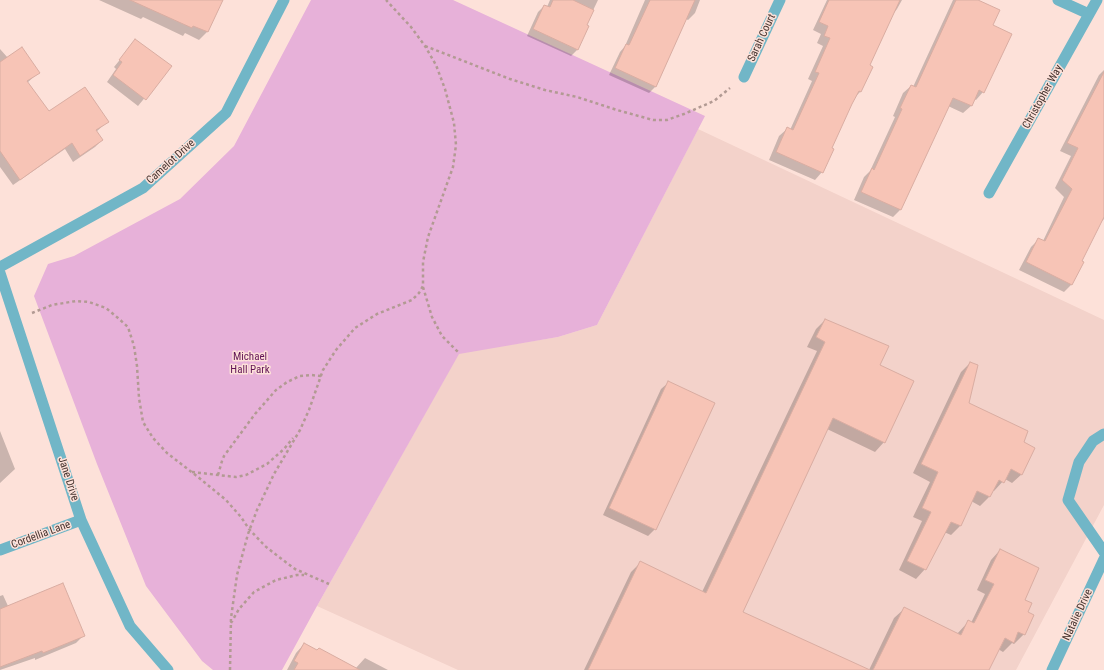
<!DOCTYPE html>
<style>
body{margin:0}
canvas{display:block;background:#fde1d9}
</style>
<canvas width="1104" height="670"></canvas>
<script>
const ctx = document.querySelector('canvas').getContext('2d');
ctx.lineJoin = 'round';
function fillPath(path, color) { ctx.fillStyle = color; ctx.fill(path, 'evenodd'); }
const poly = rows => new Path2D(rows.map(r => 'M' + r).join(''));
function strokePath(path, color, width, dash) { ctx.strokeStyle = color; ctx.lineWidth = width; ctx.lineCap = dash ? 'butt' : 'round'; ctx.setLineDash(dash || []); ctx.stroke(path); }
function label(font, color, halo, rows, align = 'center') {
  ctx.font = font + ' "Roboto Condensed",sans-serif'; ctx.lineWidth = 3; ctx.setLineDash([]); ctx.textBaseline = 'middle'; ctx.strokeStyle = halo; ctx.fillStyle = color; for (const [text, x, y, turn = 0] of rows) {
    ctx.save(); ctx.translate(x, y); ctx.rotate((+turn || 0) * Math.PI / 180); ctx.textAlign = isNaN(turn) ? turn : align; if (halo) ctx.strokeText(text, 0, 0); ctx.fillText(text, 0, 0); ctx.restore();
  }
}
const built = poly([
 [698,129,1104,320,1104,505,1016,670,458,670,317,606,459,353,558,337,597,325]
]);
const green = poly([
 [311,0,453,0,705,116,597,325,558,337,459,354,317,606,282,670,213,670,202,661,146,586,97,464,34,296,48,264,74,256,180,199,234,146]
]);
const shadow = poly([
 [99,0,222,0,207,32,199,40,185,33,183,36,143,17,141,19],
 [550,0,598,0,586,25,578,49,571,56,527,36,538,12,544,6,547,7],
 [645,0,700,0,695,13,688,20,686,19,656,86,649,93,609,75,620,52,625,46],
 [827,0,902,0,897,9,893,14,869,66,861,91,855,97,830,148,822,172,815,180,769,160,779,136,787,129,790,130,812,81,808,79,823,46,817,43,821,34,813,30],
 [953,0,975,0,992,26,983,92,976,100,974,99,971,106,963,113,948,106,900,210,893,217,854,200,864,177,870,171,895,117,893,116,903,93,911,86,913,87],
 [136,40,170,67,138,106,107,82,116,69,114,67],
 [0,49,8,58,38,73,27,83,49,112,107,122,96,132,102,140,95,147,73,162,65,149,13,185,0,167],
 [1104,70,1104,219,1100,223,1080,261,1072,284,1064,292,1019,270,1031,247,1039,239,1043,241,1064,197,1055,188,1071,156,1060,151,1099,75],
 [825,320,879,366,884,442,875,452,827,429,741,613,868,670,584,670,631,572,641,562,702,592,817,351,807,347,816,329],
 [970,363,968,404,1022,443,1022,474,1012,483,1005,479,994,491,992,490,989,497,980,506,971,501,960,526,951,535,944,532,925,569,916,579,899,570,922,521,913,517,930,482,913,473,961,372],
 [668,383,655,529,648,536,603,515,661,389],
 [0,431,15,469,0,483],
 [1000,550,1023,600,1026,613,1024,634,1014,644,1012,643,1003,652,998,649,988,670,869,670,894,618,904,609,957,634,968,622,971,623,985,594,977,590,991,560],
 [3,595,8,606,84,635,76,643,35,660,35,658,0,670,0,596],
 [304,644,355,669,365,658,388,670,287,670,296,653]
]);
const building = poly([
 [130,0,223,0,208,32,193,26,192,28,130,0],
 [553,0,573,0,594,10,587,25,589,26,578,50,533,29,544,5,550,7,553,0],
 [650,0,695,0,656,87,615,68,626,44,629,45,650,0],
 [829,0,900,0,870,65,873,67,861,92,859,91,852,104,832,148,834,149,823,173,776,152,787,127,793,130,819,73,815,72,830,38,824,36,828,26,819,22,829,0],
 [956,0,978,0,1000,10,993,25,1012,34,984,93,979,90,972,106,953,98,901,210,861,192,872,168,874,170,902,109,900,108,911,85,916,87,956,0],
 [135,39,172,66,146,100,113,75,122,62,119,60,135,39],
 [22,47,40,73,27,81,49,111,85,87,109,122,96,130,103,140,80,156,72,143,20,180,0,151,0,62,22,47],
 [1104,72,1104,217,1082,261,1084,262,1072,285,1026,262,1038,238,1045,241,1072,189,1062,180,1078,148,1067,143,1104,72],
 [825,319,889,346,880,365,914,381,885,443,833,418,743,612,870,670,588,670,640,561,706,593,825,342,816,337,825,319],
 [970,362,978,365,969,403,1028,431,1024,442,1035,448,1022,475,1011,469,1004,483,999,480,990,497,977,491,961,526,951,522,926,570,907,561,931,512,922,508,938,472,921,464,970,362],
 [668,381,715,403,656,530,609,508,668,381],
 [1000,549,1039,568,1025,600,1032,603,1028,612,1034,615,1025,635,1018,632,1014,643,1005,638,989,670,873,670,904,607,961,635,968,620,974,623,994,584,985,580,1000,549],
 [63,583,85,636,43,653,42,651,0,667,0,609,63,583],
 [304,643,317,650,319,648,360,670,294,670,298,663,294,661,304,643]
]);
const path = poly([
 [425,46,510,79,545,90,577,97,617,110,653,120,667,120,684,114,714,101,730,88],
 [423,287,432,317,442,336,459,353],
 [32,313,52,305,76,301,89,302,106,308,118,318,128,327,134,346,137,366,139,398,143,422,153,438,167,453,198,477,226,500,241,517,249,529,265,546,279,557,295,569,329,584],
 [192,472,236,477,246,475,267,464,284,449,293,438],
 [218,475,222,461,224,456,255,414,276,390,287,382,300,376,311,375,321,376],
 [231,623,239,609,254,592,276,580,297,575,304,575],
 [230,670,231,618,237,575,248,534,257,510,274,474,300,430,309,410,323,370,336,350,355,328,377,314,412,300,419,293,423,286,423,262,428,237,453,167,456,145,454,123,445,89,436,65,425,46,411,27,386,0]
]);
const service = poly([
 [1104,434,1093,441,1079,462,1068,500,1104,552]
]);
const minor = poly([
 [1058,0,1089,14],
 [744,77,780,0],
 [989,193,1097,0],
 [0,267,143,188,226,113,284,0],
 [0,273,81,520,130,626,168,670],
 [0,550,81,520],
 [1052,670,1104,559]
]);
const streetNames = [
 ["Sarah Court",762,38,-65],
 ["Christopher Way",1043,97,-61],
 ["Camelot Drive",171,162,-42],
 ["Jane Drive",68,479,72],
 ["Cordellia Lane",41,535,-20],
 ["Natalie Drive",1078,615,-65]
];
const parkNames = [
 ["Michael",250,357],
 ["Hall Park",250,370]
];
fillPath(built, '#f3d2ca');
fillPath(green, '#e7b1d9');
fillPath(shadow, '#0003');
fillPath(building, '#f7c4b6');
strokePath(building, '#d9ada2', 1);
strokePath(path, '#b29a93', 2.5, [3, 3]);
strokePath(service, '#71b6c7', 11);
strokePath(minor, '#71b6c7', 11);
label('11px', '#45342f', '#fde1d9', streetNames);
label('11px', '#611355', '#fde1d9', parkNames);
</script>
